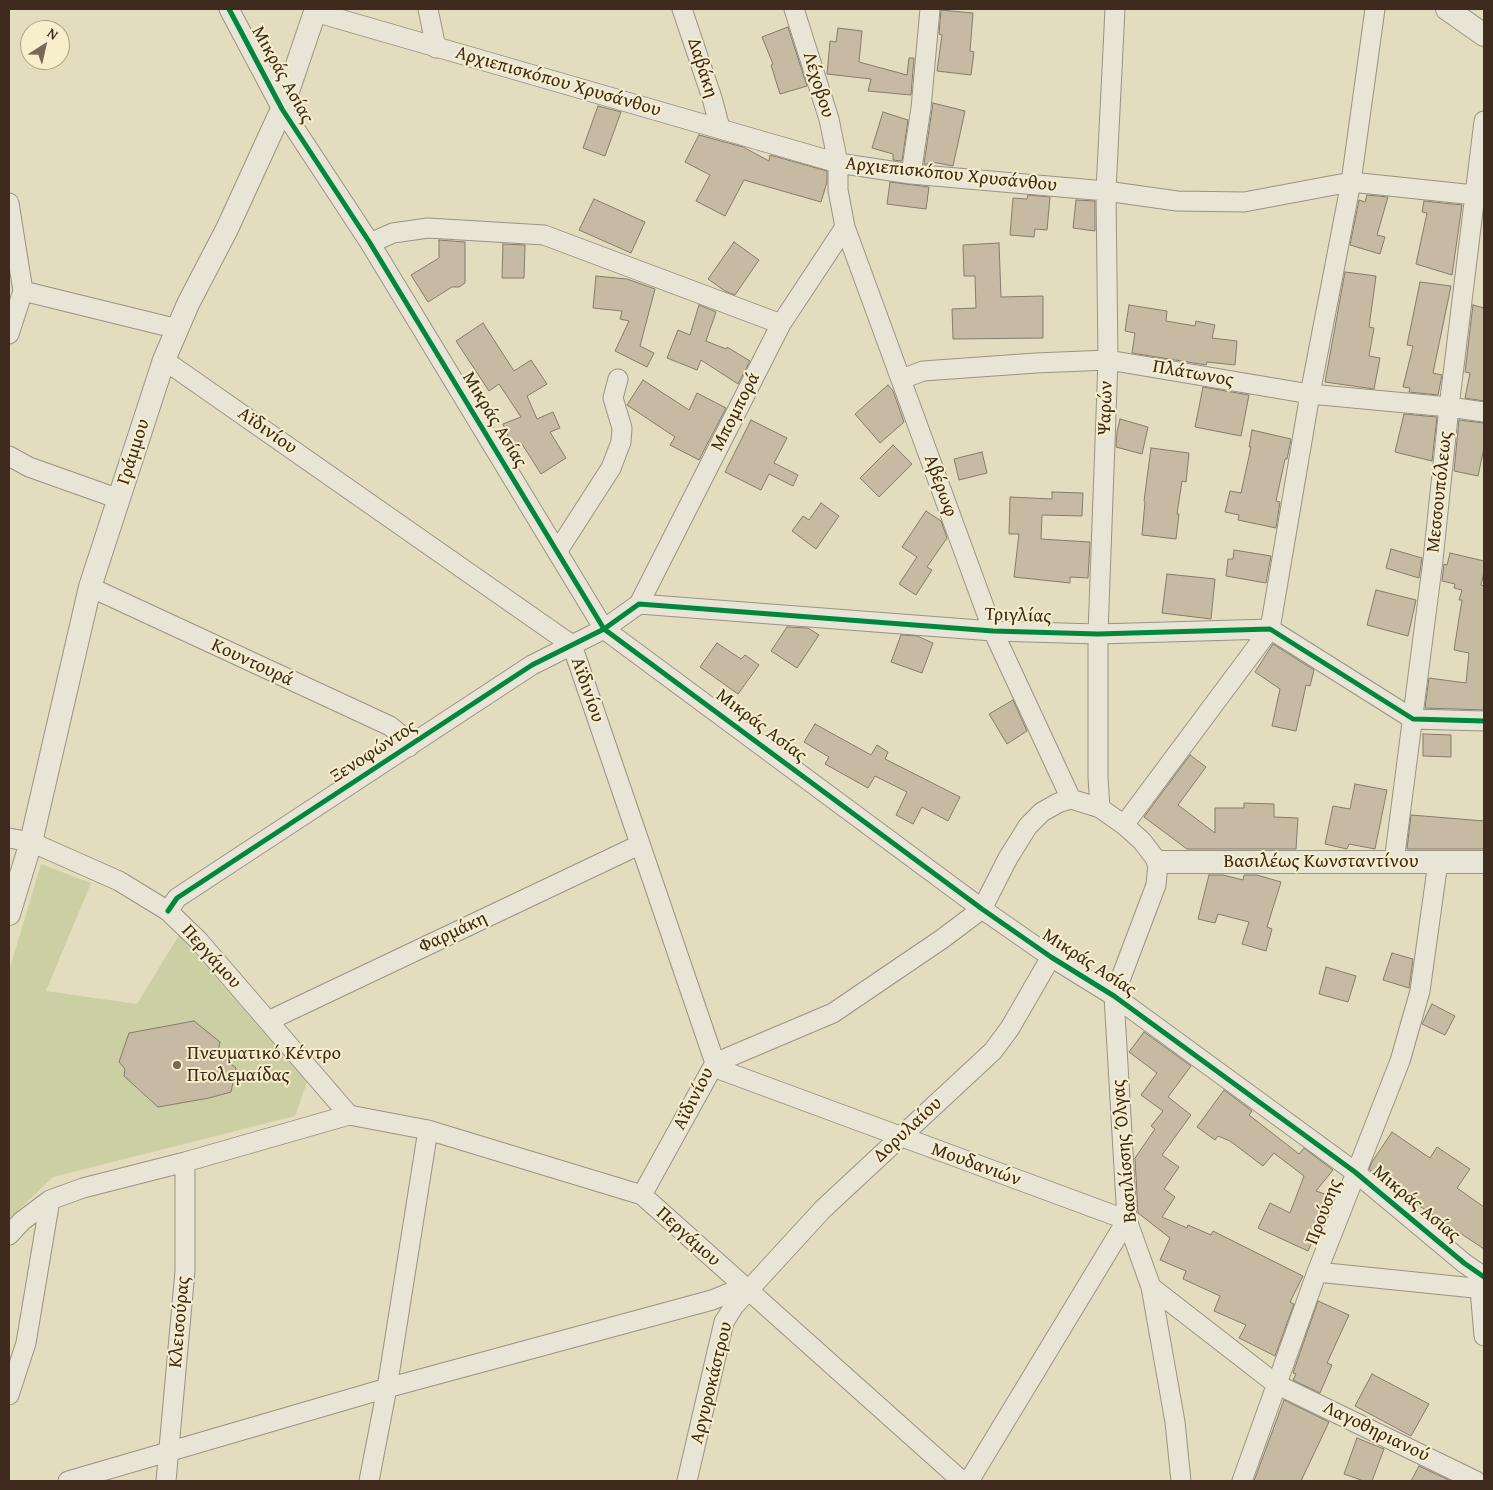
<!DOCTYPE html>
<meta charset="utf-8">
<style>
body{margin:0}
#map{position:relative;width:1493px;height:1490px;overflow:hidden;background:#e4dcbf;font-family:"Gentium Book Plus",serif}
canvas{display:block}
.frame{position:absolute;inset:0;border:10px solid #3e2b1d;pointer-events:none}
.north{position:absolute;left:20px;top:20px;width:50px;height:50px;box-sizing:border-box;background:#f7eecc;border:1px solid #ada086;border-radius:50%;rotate:35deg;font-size:14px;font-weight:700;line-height:20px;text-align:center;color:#3e2b1d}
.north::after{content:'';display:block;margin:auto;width:18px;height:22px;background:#786956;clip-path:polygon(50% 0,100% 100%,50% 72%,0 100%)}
</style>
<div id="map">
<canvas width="1493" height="1490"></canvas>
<div class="frame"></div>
<div class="north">N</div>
</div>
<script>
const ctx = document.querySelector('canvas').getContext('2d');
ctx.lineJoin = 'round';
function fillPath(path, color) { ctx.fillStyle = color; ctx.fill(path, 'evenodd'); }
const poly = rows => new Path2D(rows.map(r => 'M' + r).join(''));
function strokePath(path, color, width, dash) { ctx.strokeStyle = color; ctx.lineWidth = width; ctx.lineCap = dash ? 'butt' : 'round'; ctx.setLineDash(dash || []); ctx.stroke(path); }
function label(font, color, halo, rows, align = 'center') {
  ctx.font = font + ' "Gentium Book Plus",serif'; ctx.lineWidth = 4; ctx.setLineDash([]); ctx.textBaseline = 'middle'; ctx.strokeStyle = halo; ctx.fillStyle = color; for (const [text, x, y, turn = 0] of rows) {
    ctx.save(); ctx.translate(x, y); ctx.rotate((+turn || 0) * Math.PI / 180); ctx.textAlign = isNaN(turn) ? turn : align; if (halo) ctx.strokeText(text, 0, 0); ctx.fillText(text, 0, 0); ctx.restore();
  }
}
const green = poly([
 [41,864,91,883,46,991,137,1004,179,935,307,1082,295,1116,53,1177,9,1219,9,971]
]);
const building = poly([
 [941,10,973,13,970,51,974,52,971,75,937,71,942,35,939,34,941,10],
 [788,27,807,86,780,94,771,65,773,64,762,37,788,27],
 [838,28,862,31,859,62,907,75,909,58,914,58,911,95,868,91,871,79,827,74,830,41,836,42,838,28],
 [933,103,965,111,953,166,932,162,931,164,924,164,933,103],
 [598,106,621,112,605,156,583,148,598,106],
 [883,112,908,120,902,161,893,160,893,154,872,148,883,112],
 [699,135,743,147,769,161,770,155,827,171,827,182,821,202,744,180,725,216,696,201,710,175,685,162,699,135],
 [890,182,929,187,926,209,887,204,890,182],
 [1028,195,1050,197,1047,230,1035,229,1034,237,1010,235,1013,198,1027,199,1028,195],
 [1367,195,1388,197,1377,235,1385,237,1380,254,1350,245,1359,200,1365,202,1367,195],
 [594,199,645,222,631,253,579,230,594,199],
 [1076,200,1095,201,1095,231,1073,228,1076,200],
 [1424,201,1462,205,1452,275,1416,264,1427,213,1422,212,1424,201],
 [439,240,465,242,465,283,459,287,452,287,428,302,411,275,439,258,439,240],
 [734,242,759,260,735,295,725,291,708,279,734,242],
 [999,243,1001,297,1043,296,1043,338,953,339,952,309,976,308,975,276,964,276,963,245,999,243],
 [503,244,525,245,524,278,502,278,503,244],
 [1345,272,1376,276,1369,327,1374,328,1369,356,1380,358,1374,389,1325,382,1345,272],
 [596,276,627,279,655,289,640,346,654,353,647,367,615,351,629,321,620,319,622,311,593,308,596,276],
 [1420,282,1451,286,1433,373,1442,375,1438,395,1409,392,1410,388,1403,387,1413,346,1407,345,1420,282],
 [699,305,716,312,706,341,726,349,727,347,750,361,738,384,701,360,697,370,667,358,678,330,690,335,699,305],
 [1129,305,1167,311,1166,321,1195,326,1196,321,1215,325,1212,338,1237,341,1235,365,1207,362,1206,365,1132,353,1135,333,1125,331,1129,305],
 [1473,305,1484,308,1484,401,1465,398,1470,373,1465,372,1473,305],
 [483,323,514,371,531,360,547,384,527,396,537,419,553,412,560,428,550,432,566,458,541,474,522,444,513,448,503,424,521,417,499,384,489,391,456,341,483,323],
 [643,380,689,410,697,393,726,408,699,460,670,445,675,437,627,405,643,380],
 [888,385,893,391,904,422,880,443,855,414,888,385],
 [1203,387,1249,395,1241,436,1195,427,1203,387],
 [1404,414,1437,417,1432,461,1395,452,1404,414],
 [1120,419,1148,427,1142,454,1116,447,1117,432,1120,419],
 [751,420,787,438,774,463,798,475,793,486,769,474,761,490,725,472,751,420],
 [1459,420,1484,423,1484,448,1478,476,1454,471,1459,420],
 [1252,430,1291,439,1287,459,1285,459,1276,501,1280,502,1276,528,1238,520,1239,515,1225,512,1230,491,1241,493,1251,447,1249,447,1252,430],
 [893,445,912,464,879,497,860,478,893,445],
 [1151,448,1189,453,1186,482,1182,481,1177,514,1179,514,1176,539,1142,535,1145,502,1144,501,1151,448],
 [982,452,987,473,959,480,954,459,982,452],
 [1052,492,1083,493,1082,516,1042,515,1041,539,1090,542,1088,578,1070,577,1070,583,1014,577,1019,534,1009,534,1010,497,1052,499,1052,492],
 [821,503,839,516,816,549,792,531,803,516,809,520,821,503],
 [926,511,941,521,947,538,927,567,932,570,916,595,899,584,917,557,902,547,926,511],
 [1391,549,1422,558,1419,578,1386,568,1391,549],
 [1234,550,1271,556,1266,583,1226,576,1228,559,1233,559,1234,550],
 [1450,553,1484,561,1484,572,1481,585,1484,586,1484,710,1425,708,1429,678,1466,683,1469,653,1454,650,1462,600,1459,600,1462,590,1454,588,1455,584,1442,581,1444,564,1447,565,1450,553],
 [1167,574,1215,579,1211,619,1162,613,1167,574],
 [1376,590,1416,600,1408,636,1367,625,1376,590],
 [787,627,808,628,819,635,797,668,771,651,787,627],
 [901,635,917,636,933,643,922,673,891,662,901,635],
 [717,643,741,659,745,655,759,665,738,694,700,667,717,643],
 [1273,644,1314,670,1310,686,1306,685,1296,731,1272,726,1280,689,1255,672,1273,644],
 [1013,700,1027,731,1007,744,989,714,1013,700],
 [815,724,871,755,877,745,888,752,885,759,960,797,948,821,922,807,913,824,896,815,907,792,875,776,868,788,825,764,829,757,804,742,815,724],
 [1423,734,1451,735,1451,757,1423,756,1423,734],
 [1190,755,1206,767,1178,805,1215,833,1215,808,1244,808,1244,803,1274,804,1274,817,1298,818,1296,849,1187,849,1144,817,1190,755],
 [1355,784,1387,790,1375,849,1349,844,1347,849,1325,844,1333,806,1350,809,1355,784],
 [1411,815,1484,821,1484,849,1407,849,1411,815],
 [1209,875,1223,875,1243,880,1244,875,1257,875,1281,882,1267,927,1272,929,1266,951,1242,944,1249,922,1218,914,1215,923,1198,919,1209,875],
 [1392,953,1413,959,1409,988,1383,980,1392,953],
 [1326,967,1356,976,1348,1002,1319,994,1326,967],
 [1432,1004,1455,1016,1445,1035,1422,1024,1432,1004],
 [194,1021,220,1042,218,1053,236,1068,231,1092,209,1098,158,1107,124,1076,125,1069,119,1062,129,1033,194,1021],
 [1144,1032,1191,1066,1168,1097,1191,1115,1162,1155,1179,1167,1164,1189,1175,1197,1162,1217,1187,1228,1188,1225,1211,1235,1213,1231,1303,1276,1290,1302,1294,1304,1275,1356,1239,1338,1246,1325,1214,1311,1220,1296,1183,1279,1186,1271,1160,1260,1170,1238,1138,1213,1135,1158,1155,1129,1151,1126,1163,1111,1141,1095,1157,1073,1129,1052,1144,1032],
 [1224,1090,1252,1111,1249,1115,1299,1154,1304,1148,1333,1170,1316,1191,1330,1196,1319,1226,1308,1251,1258,1228,1270,1203,1290,1213,1304,1176,1274,1153,1263,1166,1230,1141,1218,1136,1215,1140,1197,1127,1224,1090],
 [1392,1132,1430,1158,1437,1147,1470,1169,1457,1188,1484,1207,1484,1249,1388,1185,1369,1169,1372,1162,1392,1132],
 [1318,1301,1349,1315,1327,1363,1332,1365,1320,1393,1293,1380,1296,1374,1293,1373,1318,1301],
 [1372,1374,1429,1404,1411,1436,1355,1406,1372,1374],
 [1284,1400,1329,1422,1301,1481,1254,1481,1284,1400],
 [1357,1438,1384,1449,1372,1481,1364,1481,1344,1474,1357,1438],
 [1419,1466,1451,1481,1411,1481,1419,1466]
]);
const minor = poly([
 [229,9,282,109,370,243,604,629,982,909,1051,957,1114,996,1355,1172,1464,1263,1484,1277],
 [428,9,436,48],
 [682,9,712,98,720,128],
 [794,9,829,119,838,163,838,190,845,227,993,631,1071,799],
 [315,12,838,163,911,174,1106,191,1177,201,1244,202,1351,182,1484,196],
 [911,174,921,108,930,9],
 [9,203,23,291,178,329],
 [370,243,393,233,428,228,544,235,781,324],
 [9,334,23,291],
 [164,360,572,645,715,1063,642,1195],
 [902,379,923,371,1036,363,1108,360,1310,394,1449,407,1484,412],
 [9,456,29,467,119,499],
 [557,552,611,468,621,442,622,428,613,398,618,379],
 [90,587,390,726,402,736,409,747],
 [639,604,781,324,845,227],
 [1100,808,1098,777,1098,634,1108,360,1106,191,1115,9],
 [1124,825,1270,629,1310,394,1351,182,1375,9],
 [9,838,31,842,119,881,168,911,198,940,349,1115,428,1130,642,1195,962,1481],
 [1394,862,1433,560,1449,407,1484,121],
 [168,911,177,898,532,665,604,629,639,604,993,631,1098,634,1270,629,1413,719,1484,721],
 [268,1021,639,845],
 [715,1063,833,1013,942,939,982,909,1008,858,1028,826,1042,812,1058,803,1071,799,1100,808,1124,825,1142,841,1158,862,1156,885,1114,996,1127,1220,1151,1287,1175,1422,1181,1481],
 [713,1067,1127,1220],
 [9,1235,22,1221,50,1200,83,1188,185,1162,349,1115],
 [1317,1272,1484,1289],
 [1151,1287,1276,1384,1476,1481],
 [1480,1289,1484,1336],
 [9,1395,26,1343,50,1200],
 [68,1481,387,1388,712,1300,744,1287],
 [166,1481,185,1271,185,1162],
 [369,1481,387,1388,428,1130],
 [687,1481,724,1322,734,1306,823,1209,993,1051,1010,1028,1051,957],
 [969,1481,1127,1220],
 [1242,1481,1317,1272,1400,1061,1420,991,1438,862]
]);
const tertiary = poly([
 [1447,9,1484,35],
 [1158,862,1484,862],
 [9,914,31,842,90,587,164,360,188,304,227,229,282,109,316,9]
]);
const cycleway = poly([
 [229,9,282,109,370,243,604,629,982,909,1051,957,1114,996,1355,1172,1464,1263,1484,1277],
 [168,911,177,898,532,665,604,629,639,604,993,631,1098,634,1270,629,1413,719,1484,721]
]);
const markers = [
 [177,1065,5,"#786956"]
];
const streetNames = [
 ["Δαβάκη",702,68,72],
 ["Μικράς Ασίας",282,75,61],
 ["Αρχιεπισκόπου Χρυσάνθου",558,82,16],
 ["Λέχοβου",818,85,73],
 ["Αρχιεπισκόπου Χρυσάνθου",951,175,6],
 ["Πλάτωνος",1193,374,10],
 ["Ψαρών",1106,408,-88],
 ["Μπομπορά",736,412,-63],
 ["Μικράς Ασίας",494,420,59],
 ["Αϊδινίου",267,431,35],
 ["Γράμμου",134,452,-72],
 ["Αβέρωφ",940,486,70],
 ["Μεσσουπόλεως",1440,492,-84],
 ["Τριγλίας",1018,616,2],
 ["Κουντουρά",252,663,25],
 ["Αϊδινίου",587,690,71],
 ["Μικράς Ασίας",761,726,37],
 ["Ξενοφώντος",374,752,-33],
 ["Βασιλέως Κωνσταντίνου",1321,862],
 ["Φαρμάκη",453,933,-25],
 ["Περγάμου",211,957,48],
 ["Μικράς Ασίας",1089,963,33],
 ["Αϊδινίου",694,1099,-63],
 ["Δορυλαίου",908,1130,-43],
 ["Βασιλίσσης Όλγας",1125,1151,-95],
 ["Μουδανιών",976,1165,20],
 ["Μικράς Ασίας",1416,1204,40],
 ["Προύσης",1324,1212,-69],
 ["Περγάμου",688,1237,42],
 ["Κλεισούρας",180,1322,-85],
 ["Αργυροκάστρου",712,1383,-76],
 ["Λαγοθηριανού",1376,1432,26]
];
const poiNames = [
 ["Πνευματικό Κέντρο",187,1054],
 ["Πτολεμαίδας",187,1076]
];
fillPath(green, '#cccfa3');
fillPath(building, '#c7baa3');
strokePath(building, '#837c6c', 1);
strokePath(minor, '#9a9381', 21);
strokePath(tertiary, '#9a9381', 24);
strokePath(minor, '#e8e4d6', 19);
strokePath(tertiary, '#e8e4d6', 22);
strokePath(cycleway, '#00873e', 5);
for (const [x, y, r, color] of markers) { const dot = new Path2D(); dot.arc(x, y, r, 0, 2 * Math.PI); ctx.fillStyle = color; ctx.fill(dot); strokePath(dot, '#f7eecc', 2); }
label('19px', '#3e2b1d', '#f7eecc', streetNames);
label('19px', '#3e2b1d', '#f7eecc', poiNames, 'left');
</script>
